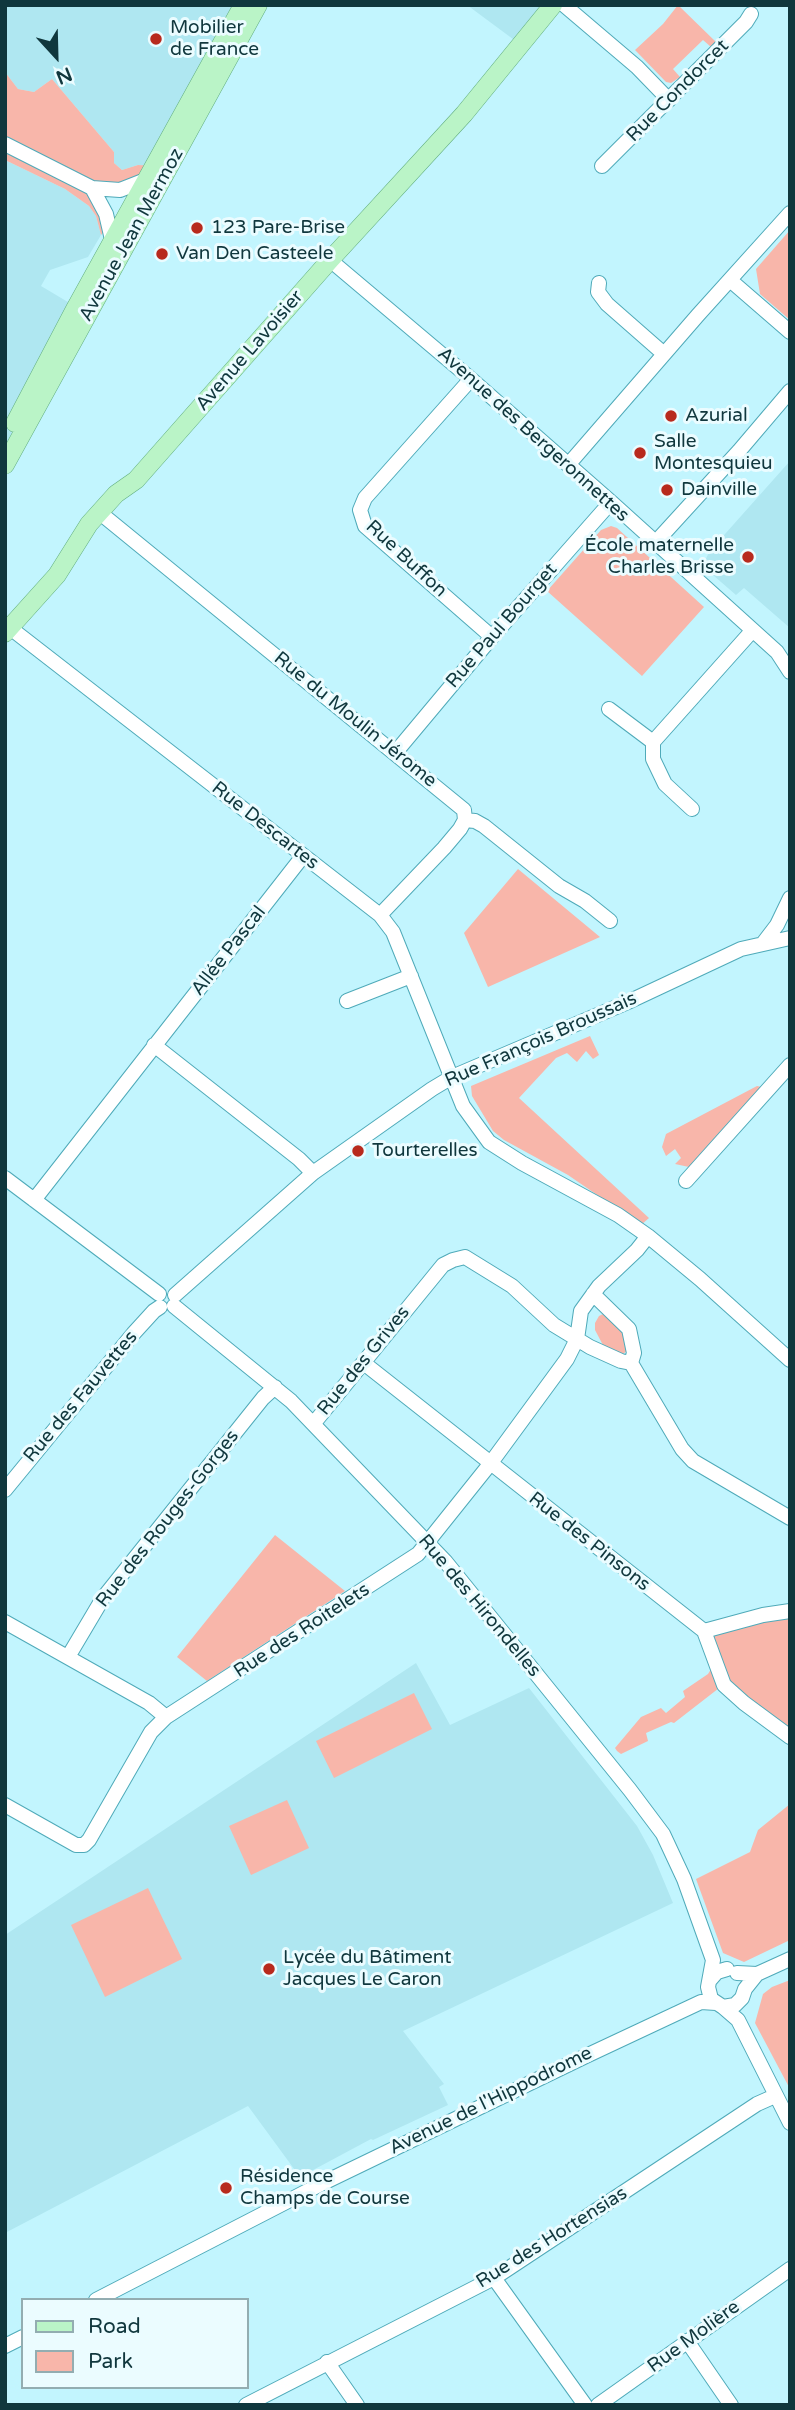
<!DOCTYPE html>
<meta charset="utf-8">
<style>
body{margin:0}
#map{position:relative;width:795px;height:2410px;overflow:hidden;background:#c2f5fe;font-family:"Varela Round",sans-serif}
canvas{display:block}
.frame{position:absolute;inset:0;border:7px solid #10373d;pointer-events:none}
.legend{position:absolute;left:21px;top:2298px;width:228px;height:91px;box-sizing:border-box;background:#ebfcff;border:2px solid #93adb1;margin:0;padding:9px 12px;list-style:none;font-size:21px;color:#10373d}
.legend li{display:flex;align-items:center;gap:14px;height:35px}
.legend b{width:35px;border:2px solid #93adb1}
.north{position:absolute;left:21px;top:21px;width:70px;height:70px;-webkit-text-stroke:5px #ebfcff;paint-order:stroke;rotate:158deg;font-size:19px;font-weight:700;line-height:28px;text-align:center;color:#10373d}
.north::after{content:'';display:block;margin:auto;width:24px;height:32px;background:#10373d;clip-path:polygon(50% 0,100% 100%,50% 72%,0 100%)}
</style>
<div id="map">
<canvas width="795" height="2410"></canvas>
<div class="frame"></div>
<ul class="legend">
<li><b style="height:9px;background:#baf4c7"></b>Road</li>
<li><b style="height:19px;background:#f8b6aa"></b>Park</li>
</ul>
<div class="north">N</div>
</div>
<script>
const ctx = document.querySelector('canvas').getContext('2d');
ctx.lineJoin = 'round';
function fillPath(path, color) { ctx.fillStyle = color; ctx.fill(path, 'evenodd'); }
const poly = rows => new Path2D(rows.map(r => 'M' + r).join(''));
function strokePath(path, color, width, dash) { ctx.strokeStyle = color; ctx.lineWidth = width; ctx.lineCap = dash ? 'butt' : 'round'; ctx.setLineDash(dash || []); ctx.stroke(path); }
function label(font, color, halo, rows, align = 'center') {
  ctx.font = font + ' "Varela Round",sans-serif'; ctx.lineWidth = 6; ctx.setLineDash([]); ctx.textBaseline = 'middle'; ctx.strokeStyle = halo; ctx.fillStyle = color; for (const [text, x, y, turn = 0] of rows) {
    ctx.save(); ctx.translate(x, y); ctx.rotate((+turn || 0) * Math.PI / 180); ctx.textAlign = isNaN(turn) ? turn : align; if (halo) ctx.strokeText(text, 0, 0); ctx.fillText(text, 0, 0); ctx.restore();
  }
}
const built = poly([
 [5,5,251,5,161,169,138,165,122,170,114,163,114,152,52,79,34,92,18,89,5,72],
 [467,5,553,5,521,45],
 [5,160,65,189,89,206,96,216,101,235,88,257,50,270,41,286,83,311,5,452],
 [790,461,790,628,744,588,736,595,706,569,705,561,709,552],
 [416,1663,450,1725,529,1688,637,1826,653,1855,673,1903,403,2031,444,2084,439,2087,448,2105,373,2140,371,2139,300,2177,248,2106,5,2233,5,2044,7,2042,5,2038,5,1935]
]);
const green = poly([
 [678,5,716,42,711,47,703,40,673,69,680,77,671,83,666,82,635,50,663,24],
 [5,72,18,89,34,92,52,79,114,152,114,163,122,170,138,165,154,166,148,179,93,188,109,226,101,235,96,216,89,206,65,189,5,160],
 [790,230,790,320,760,294,756,269],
 [611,526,617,528,704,607,642,676,547,591,601,530],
 [518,869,600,937,488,987,464,933],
 [590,1036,599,1055,593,1059,586,1051,577,1062,567,1053,556,1058,519,1098,649,1218,641,1225,568,1175,504,1140,493,1131,472,1096,471,1086],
 [757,1086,762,1087,689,1167,675,1164,681,1158,675,1149,666,1156,662,1147,666,1134],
 [603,1314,612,1319,626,1333,629,1349,622,1355,604,1347,595,1330,595,1323,599,1316],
 [275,1535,345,1591,207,1681,177,1657],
 [790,1611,790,1730,723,1685,674,1723,671,1722,646,1733,648,1741,621,1754,617,1751,615,1748,641,1717,661,1708,666,1713,685,1697,683,1691,708,1674,716,1661,704,1631],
 [414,1693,432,1729,334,1778,316,1741],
 [287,1800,309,1848,251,1875,229,1826],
 [790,1804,790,1940,744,1962,723,1953,696,1879,750,1852,758,1830],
 [148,1888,182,1959,105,1997,71,1925],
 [790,1980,790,2089,755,2023,763,1994,772,1987]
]);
const minor = poly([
 [564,5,637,67,669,100],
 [5,144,92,188,120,190,148,179],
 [602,166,746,22,751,14],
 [92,188,106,214,113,244],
 [330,260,471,379,611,502,777,652,790,672],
 [730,280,790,332],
 [599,283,598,292,607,304,664,354],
 [471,379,365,498,360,510,365,526,492,637],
 [568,465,698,315,790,213],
 [99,512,464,810,465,820,475,821,484,826,559,886,585,901,610,921],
 [655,543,739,451,790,391],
 [9,627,380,915,393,932,463,1106,489,1142,522,1163,618,1215,648,1236,700,1279,790,1360],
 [609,709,653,742],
 [395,753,492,637,611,502],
 [692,809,665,784,653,759,653,742,752,631],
 [380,915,444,848,460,829,465,820],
 [764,942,777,925,790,898],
 [347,1001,411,976],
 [154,1045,299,1159,313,1173],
 [5,1178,159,1294],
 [686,1181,790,1065],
 [34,1200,303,856],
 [593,1294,629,1329,634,1353,631,1363],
 [175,1295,313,1173,432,1089,452,1077,628,1002,741,949,790,938],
 [174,1306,291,1401,445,1561,630,1790,663,1834,684,1879,713,1960,708,1987,711,1999,723,2007,735,2005,742,1998,745,1989,757,1974],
 [365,1364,704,1631,724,1685,744,1703,790,1737],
 [314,1423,443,1265,453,1260,465,1257,512,1286,554,1325,590,1347,621,1361,631,1363,682,1449,693,1461,790,1518],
 [5,1490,133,1334,154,1311,160,1307],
 [5,1622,149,1703,166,1717],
 [704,1631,763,1615,790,1611],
 [68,1657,103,1598,263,1398,275,1387],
 [5,1805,76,1845,84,1845,89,1840,151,1732,166,1717,418,1554,490,1464,567,1359,577,1339,581,1311,599,1286,637,1250,648,1236],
 [737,1973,757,1974,790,1959],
 [710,1980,717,1972,727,1969],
 [723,2007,738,2020,790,2123],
 [494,2278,585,2405],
 [96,2300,321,2184,588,2055,701,2002,716,2003],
 [687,2341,731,2405],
 [5,2346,23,2337],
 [327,2362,357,2405],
 [246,2405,494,2278,757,2104,775,2096],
 [598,2405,790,2269]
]);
const major = poly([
 [15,423,75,309,243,5],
 [5,465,258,5],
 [5,633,57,575,89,524,116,494,136,480,330,260,464,114,553,5]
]);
const markers = [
 [156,39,7,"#b82a1d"],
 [197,228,7,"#b82a1d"],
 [162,254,7,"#b82a1d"],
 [671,416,7,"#b82a1d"],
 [640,453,7,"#b82a1d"],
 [667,490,7,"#b82a1d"],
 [748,557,7,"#b82a1d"],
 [358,1151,7,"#b82a1d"],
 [269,1969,7,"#b82a1d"],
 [226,2188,7,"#b82a1d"]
];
const poiNames = [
 ["Mobilier",170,28],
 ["de France",170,50],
 ["123 Pare-Brise",211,228],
 ["Van Den Casteele",176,254],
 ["Azurial",685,416],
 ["Salle",654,442],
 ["Montesquieu",654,464],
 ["Dainville",681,490],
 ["École maternelle",734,546,"right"],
 ["Charles Brisse",734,568,"right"],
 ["Tourterelles",372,1151],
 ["Lycée du Bâtiment",283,1958],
 ["Jacques Le Caron",283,1980],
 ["Résidence",240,2177],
 ["Champs de Course",240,2199]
];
const streetNames = [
 ["Rue Condorcet",678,91,-45],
 ["Avenue Jean Mermoz",132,235,-61],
 ["Avenue Lavoisier",250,351,-49],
 ["Avenue des Bergeronnettes",533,435,42],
 ["Rue Buffon",406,559,43],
 ["Rue Paul Bourget",502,626,-49],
 ["Rue du Moulin Jérome",355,720,39],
 ["Rue Descartes",265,826,38],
 ["Allée Pascal",229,951,-52],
 ["Rue François Broussais",541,1040,-24],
 ["Rue des Grives",364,1361,-51],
 ["Rue des Fauvettes",81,1397,-50],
 ["Rue des Rouges-Gorges",168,1519,-52],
 ["Rue des Pinsons",589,1542,38],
 ["Rue des Hirondelles",479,1606,50],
 ["Rue des Roitelets",302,1631,-33],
 ["Avenue de l'Hippodrome",491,2101,-26],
 ["Rue des Hortensias",552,2238,-32],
 ["Rue Molière",694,2337,-36]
];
fillPath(built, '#afe7f1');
fillPath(green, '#f8b6aa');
strokePath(minor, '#4faab9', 16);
strokePath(major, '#61ad7e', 19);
strokePath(minor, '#fff', 14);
strokePath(major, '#baf4c7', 18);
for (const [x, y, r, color] of markers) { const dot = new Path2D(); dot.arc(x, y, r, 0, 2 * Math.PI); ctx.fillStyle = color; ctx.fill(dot); strokePath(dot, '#ebfcff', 2.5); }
label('19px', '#10373d', '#ebfcff', poiNames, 'left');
label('19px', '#10373d', '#ebfcff', streetNames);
</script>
